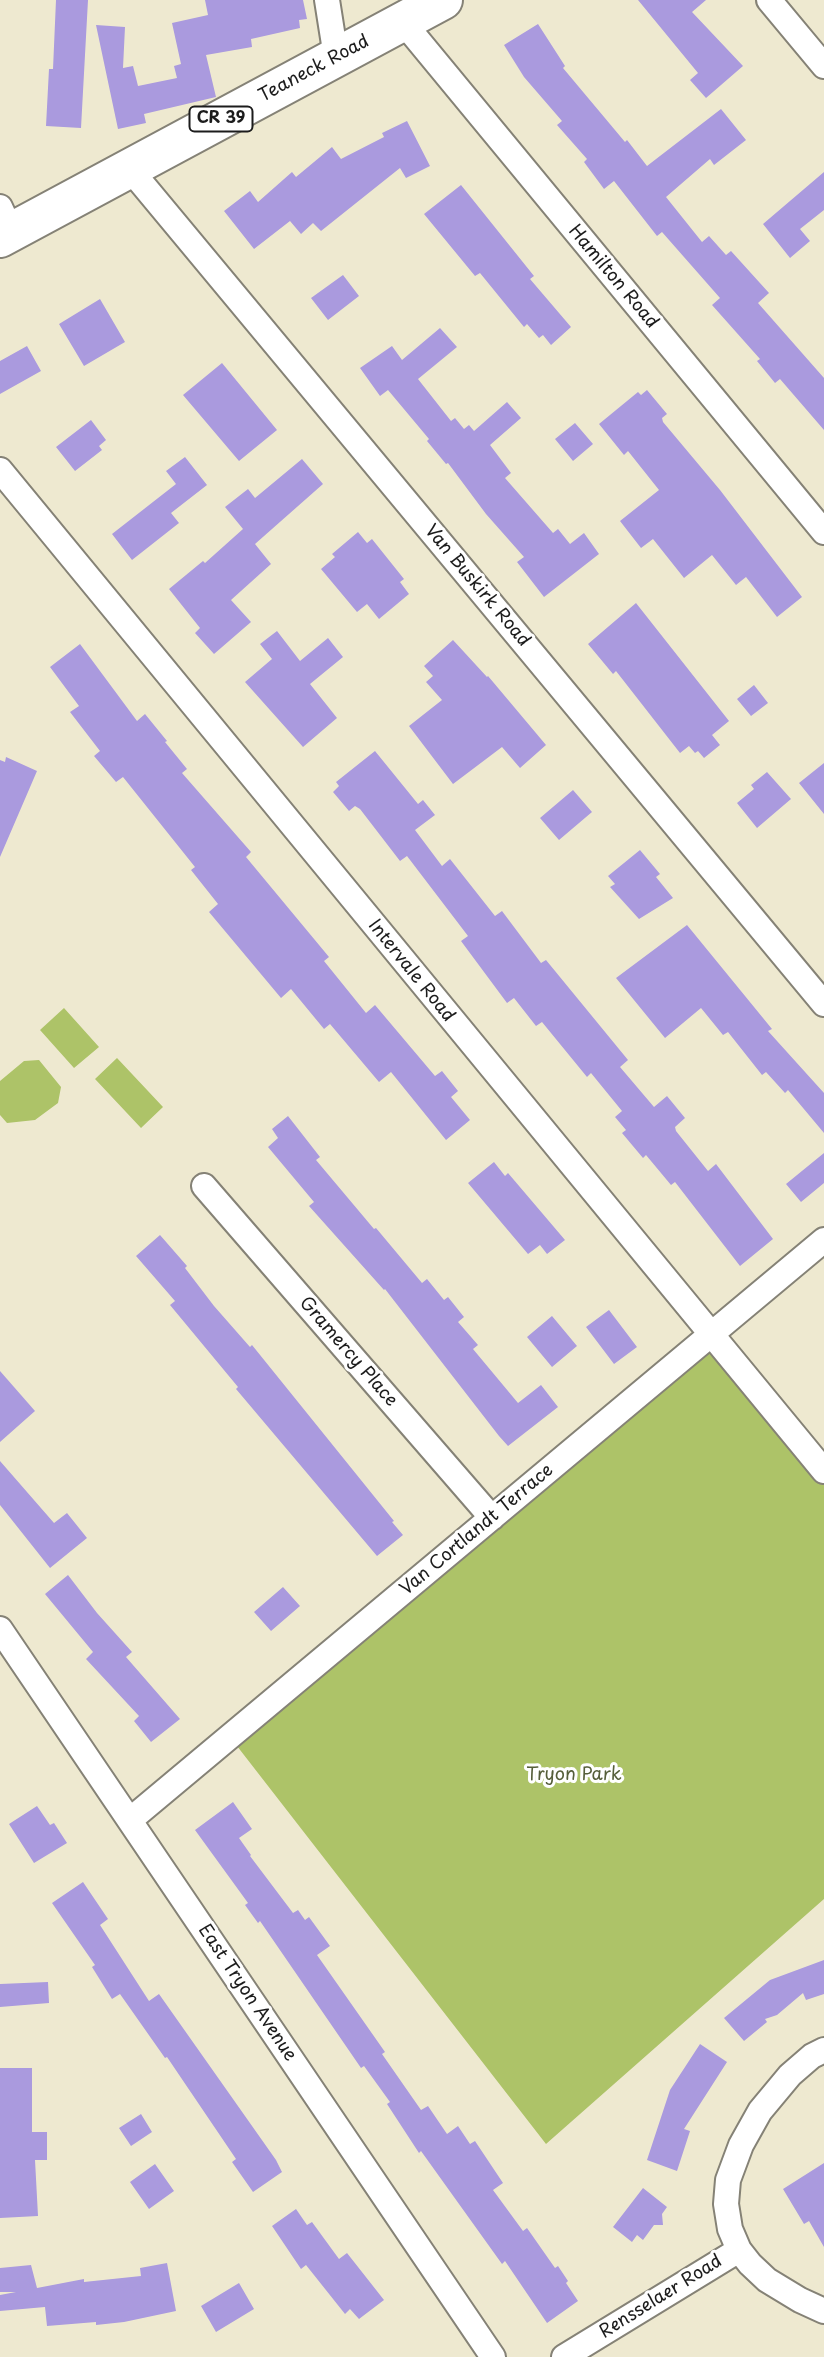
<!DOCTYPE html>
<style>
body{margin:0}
canvas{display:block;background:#eee9d0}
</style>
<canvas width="824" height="2357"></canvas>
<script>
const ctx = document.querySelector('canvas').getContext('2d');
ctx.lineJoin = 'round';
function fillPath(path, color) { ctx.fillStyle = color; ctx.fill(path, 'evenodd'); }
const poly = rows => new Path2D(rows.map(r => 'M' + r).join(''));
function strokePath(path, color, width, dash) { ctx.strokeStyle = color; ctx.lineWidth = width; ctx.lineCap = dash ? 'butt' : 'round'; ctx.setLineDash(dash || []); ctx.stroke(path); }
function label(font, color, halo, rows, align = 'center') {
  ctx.font = font + ' "Playpen Sans",sans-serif'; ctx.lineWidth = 6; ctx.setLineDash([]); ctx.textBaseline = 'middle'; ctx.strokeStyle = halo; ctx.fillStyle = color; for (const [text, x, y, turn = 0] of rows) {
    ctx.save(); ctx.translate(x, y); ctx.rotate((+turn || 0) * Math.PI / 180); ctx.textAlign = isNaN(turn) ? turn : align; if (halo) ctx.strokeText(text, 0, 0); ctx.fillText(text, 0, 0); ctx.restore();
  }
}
const green = poly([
 [64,1008,99,1047,74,1068,40,1030],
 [117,1058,163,1107,141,1128,95,1079],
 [39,1060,61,1087,58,1103,35,1120,7,1123,0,1115,0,1081,24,1061],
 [710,1336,824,1471,824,1899,546,2144,230,1737]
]);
const building = poly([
 [56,0,88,0,81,128,46,126,49,69,53,69],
 [205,0,303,0,307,19,299,20,300,28,251,39,252,47,206,55,216,97,144,114,146,123,118,129,96,25,125,27,123,68,133,66,138,86,177,78,174,66,181,64,172,23,208,15],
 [638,0,706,0,692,12,743,66,706,98,690,80,698,73],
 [538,24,565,66,563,68,625,142,627,140,647,166,721,109,746,140,714,165,710,159,666,197,702,242,709,236,726,255,731,251,769,293,758,303,824,378,824,430,780,379,775,383,757,361,760,359,712,305,720,298,662,232,657,236,614,181,604,189,584,162,587,159,557,125,562,121,524,77,504,45],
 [407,121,430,166,406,178,400,168,321,231,313,223,301,234,290,221,254,249,224,211,250,191,258,202,292,172,296,177,332,147,341,159,384,137,382,133],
 [824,172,824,210,800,229,810,241,790,258,763,224],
 [461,185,534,276,530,279,571,327,551,345,543,335,539,338,527,324,524,327,480,273,475,276,424,214],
 [343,275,359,296,328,320,311,298],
 [100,299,125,342,84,366,59,324],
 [440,328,457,347,418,379,451,421,455,418,464,429,469,425,474,431,507,402,521,418,490,445,511,473,505,478,553,533,558,529,570,544,584,533,599,554,544,597,517,562,524,557,486,514,448,463,446,464,427,441,429,439,388,390,380,396,360,368,392,346,402,360],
 [27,346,41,371,0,394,0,361],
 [222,363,277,430,239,461,183,395],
 [647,390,667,414,662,418,663,422,720,490,802,597,777,617,746,577,736,585,712,555,684,578,653,539,641,548,620,521,659,490,628,451,624,455,599,424,638,392,641,395],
 [91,420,106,440,99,446,102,450,75,471,56,447],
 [575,423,593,444,573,461,555,439],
 [185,457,207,485,171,513,179,523,132,560,112,534,176,484,166,471],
 [302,459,323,484,255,544,271,564,231,600,251,622,214,654,195,633,200,628,169,589,203,561,205,563,243,529,225,507,248,489,255,498],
 [358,532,367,543,372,539,404,579,400,582,409,594,379,619,367,604,357,612,321,569,335,557,332,554],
 [636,603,729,721,712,735,720,745,704,758,698,751,695,753,689,746,680,753,616,671,613,674,588,644],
 [277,631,300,661,328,638,343,657,310,684,337,718,303,747,245,682,272,659,260,644],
 [453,640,487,677,488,676,546,745,520,768,502,747,453,784,409,726,442,700,426,682,433,676,424,666],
 [80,644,137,721,145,714,167,741,165,742,187,769,182,773,251,852,246,857,329,957,324,961,366,1013,375,1005,435,1076,442,1071,458,1091,451,1097,470,1120,446,1140,391,1072,379,1082,330,1024,324,1029,291,989,281,998,209,912,218,904,191,870,195,867,123,777,116,782,94,756,100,751,70,712,79,706,50,667],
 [754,685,768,703,751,716,737,699],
 [375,751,418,804,423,800,435,815,415,830,442,866,450,859,495,916,502,911,541,963,546,960,628,1060,620,1067,654,1107,667,1096,685,1118,675,1127,676,1131,708,1171,716,1164,773,1239,740,1266,675,1182,671,1185,646,1155,643,1158,622,1133,626,1130,615,1117,622,1111,591,1073,587,1077,542,1022,536,1026,514,998,507,1003,461,941,468,936,407,856,400,861,360,809,355,806,349,811,333,792,339,786,336,782],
 [6,757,37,771,0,857,0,760,5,762],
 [824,763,824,814,799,783],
 [767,772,791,799,757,828,737,803,754,789,751,785],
 [573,790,592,812,559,840,540,818],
 [640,850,660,874,656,877,673,898,639,919,610,887,615,884,608,876],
 [687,925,772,1029,768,1031,824,1093,824,1133,788,1090,785,1093,766,1072,762,1075,728,1032,723,1035,701,1008,665,1038,616,978],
 [288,1116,320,1157,316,1160,374,1229,376,1228,422,1283,427,1279,444,1300,448,1297,464,1317,458,1322,478,1345,473,1349,518,1403,541,1385,558,1407,508,1446,499,1436,385,1289,384,1290,309,1206,314,1202,268,1147,278,1138,272,1129],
 [824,1153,824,1183,801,1202,786,1184],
 [494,1162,505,1176,508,1173,565,1240,547,1254,540,1245,528,1254,468,1183],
 [160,1235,187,1266,185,1268,214,1306,250,1347,252,1345,394,1521,392,1522,403,1535,377,1556,236,1389,238,1387,170,1305,175,1301,136,1256],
 [609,1310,637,1347,614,1364,586,1327],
 [552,1316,577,1346,552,1367,527,1337],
 [0,1371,35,1411,0,1442],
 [0,1461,54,1523,67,1513,87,1538,50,1568,0,1505],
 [68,1575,97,1613,132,1652,126,1657,180,1719,151,1742,134,1721,139,1716,86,1659,93,1652,45,1594],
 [283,1587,300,1606,271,1631,254,1612],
 [233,1802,252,1829,239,1838,251,1855,250,1856,293,1913,298,1910,305,1920,309,1917,330,1946,317,1955,385,2052,382,2054,421,2110,428,2106,447,2134,458,2126,470,2144,475,2141,503,2183,493,2190,523,2231,527,2228,555,2268,558,2266,568,2281,566,2283,578,2301,547,2323,505,2261,502,2264,421,2151,419,2153,387,2104,390,2102,364,2066,361,2068,260,1921,258,1923,245,1905,248,1903,195,1830],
 [37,1806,50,1825,54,1823,67,1843,34,1863,9,1824],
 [83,1882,108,1919,100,1925,149,2001,159,1994,276,2160,282,2172,253,2192,232,2162,236,2159,167,2057,165,2058,120,1994,112,1999,92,1967,95,1965,52,1903],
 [824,1960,824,1994,806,2000,803,1993,777,2015,765,2019,767,2022,744,2041,724,2018,770,1980],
 [48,1982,49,2003,0,2007,0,1984],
 [700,2044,727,2062,684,2129,690,2131,677,2171,647,2160,670,2090],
 [0,2068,32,2068,32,2132,47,2132,47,2160,35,2160,38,2216,0,2218],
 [141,2114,152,2132,131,2146,119,2128],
 [824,2163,824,2247,809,2221,804,2224,783,2189],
 [155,2164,174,2191,149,2209,130,2182],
 [643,2188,667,2207,662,2214,663,2225,654,2225,643,2240,637,2235,632,2242,613,2227],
 [296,2209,307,2225,312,2222,339,2259,347,2253,384,2300,359,2319,350,2309,345,2314,306,2265,301,2269,272,2226],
 [167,2263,176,2311,124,2322,96,2325,96,2322,47,2326,45,2307,0,2311,0,2295,16,2292,0,2292,0,2268,31,2265,37,2288,84,2279,84,2282,141,2276,140,2268],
 [239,2283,254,2309,216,2332,201,2306]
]);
const street = poly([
 [327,0,336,57],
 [769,0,824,66],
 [403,22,824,532],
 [129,168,824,1004],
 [0,207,11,231],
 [0,470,824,1471],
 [204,1186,492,1518],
 [0,1629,493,2357],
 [130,1820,824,1240],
 [824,2050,812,2056,790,2075,760,2111,741,2145,728,2180,726,2204,730,2229,739,2250,750,2264,767,2280,800,2300,824,2311],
 [564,2357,739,2250]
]);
const primary = poly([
 [0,238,443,0]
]);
const shields = [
 [221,119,63]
];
const shieldNames = [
 ["CR 39",221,119]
];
const streetNames = [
 ["Teaneck Road",314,69,-28],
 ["Hamilton Road",613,277,50],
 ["Van Buskirk Road",477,586,50],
 ["Intervale Road",411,971,51],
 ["Gramercy Place",348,1352,49],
 ["Van Cortlandt Terrace",477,1530,-40],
 ["East Tryon Avenue",247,1993,56],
 ["Rensselaer Road",661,2297,-32]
];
const parkNames = [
 ["Tryon Park",574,1775]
];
fillPath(green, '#adc368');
fillPath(building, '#aa9ade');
strokePath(street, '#858276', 28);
strokePath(primary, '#858276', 42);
strokePath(street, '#fff', 24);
strokePath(primary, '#fff', 38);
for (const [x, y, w] of shields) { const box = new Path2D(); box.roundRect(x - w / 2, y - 12.5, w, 25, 5); ctx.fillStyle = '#fff'; ctx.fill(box); strokePath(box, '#1c1c1c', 2); }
label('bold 16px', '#1c1c1c', null, shieldNames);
label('18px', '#1c1c1c', '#fff', streetNames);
label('18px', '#565f3a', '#fff', parkNames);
</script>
